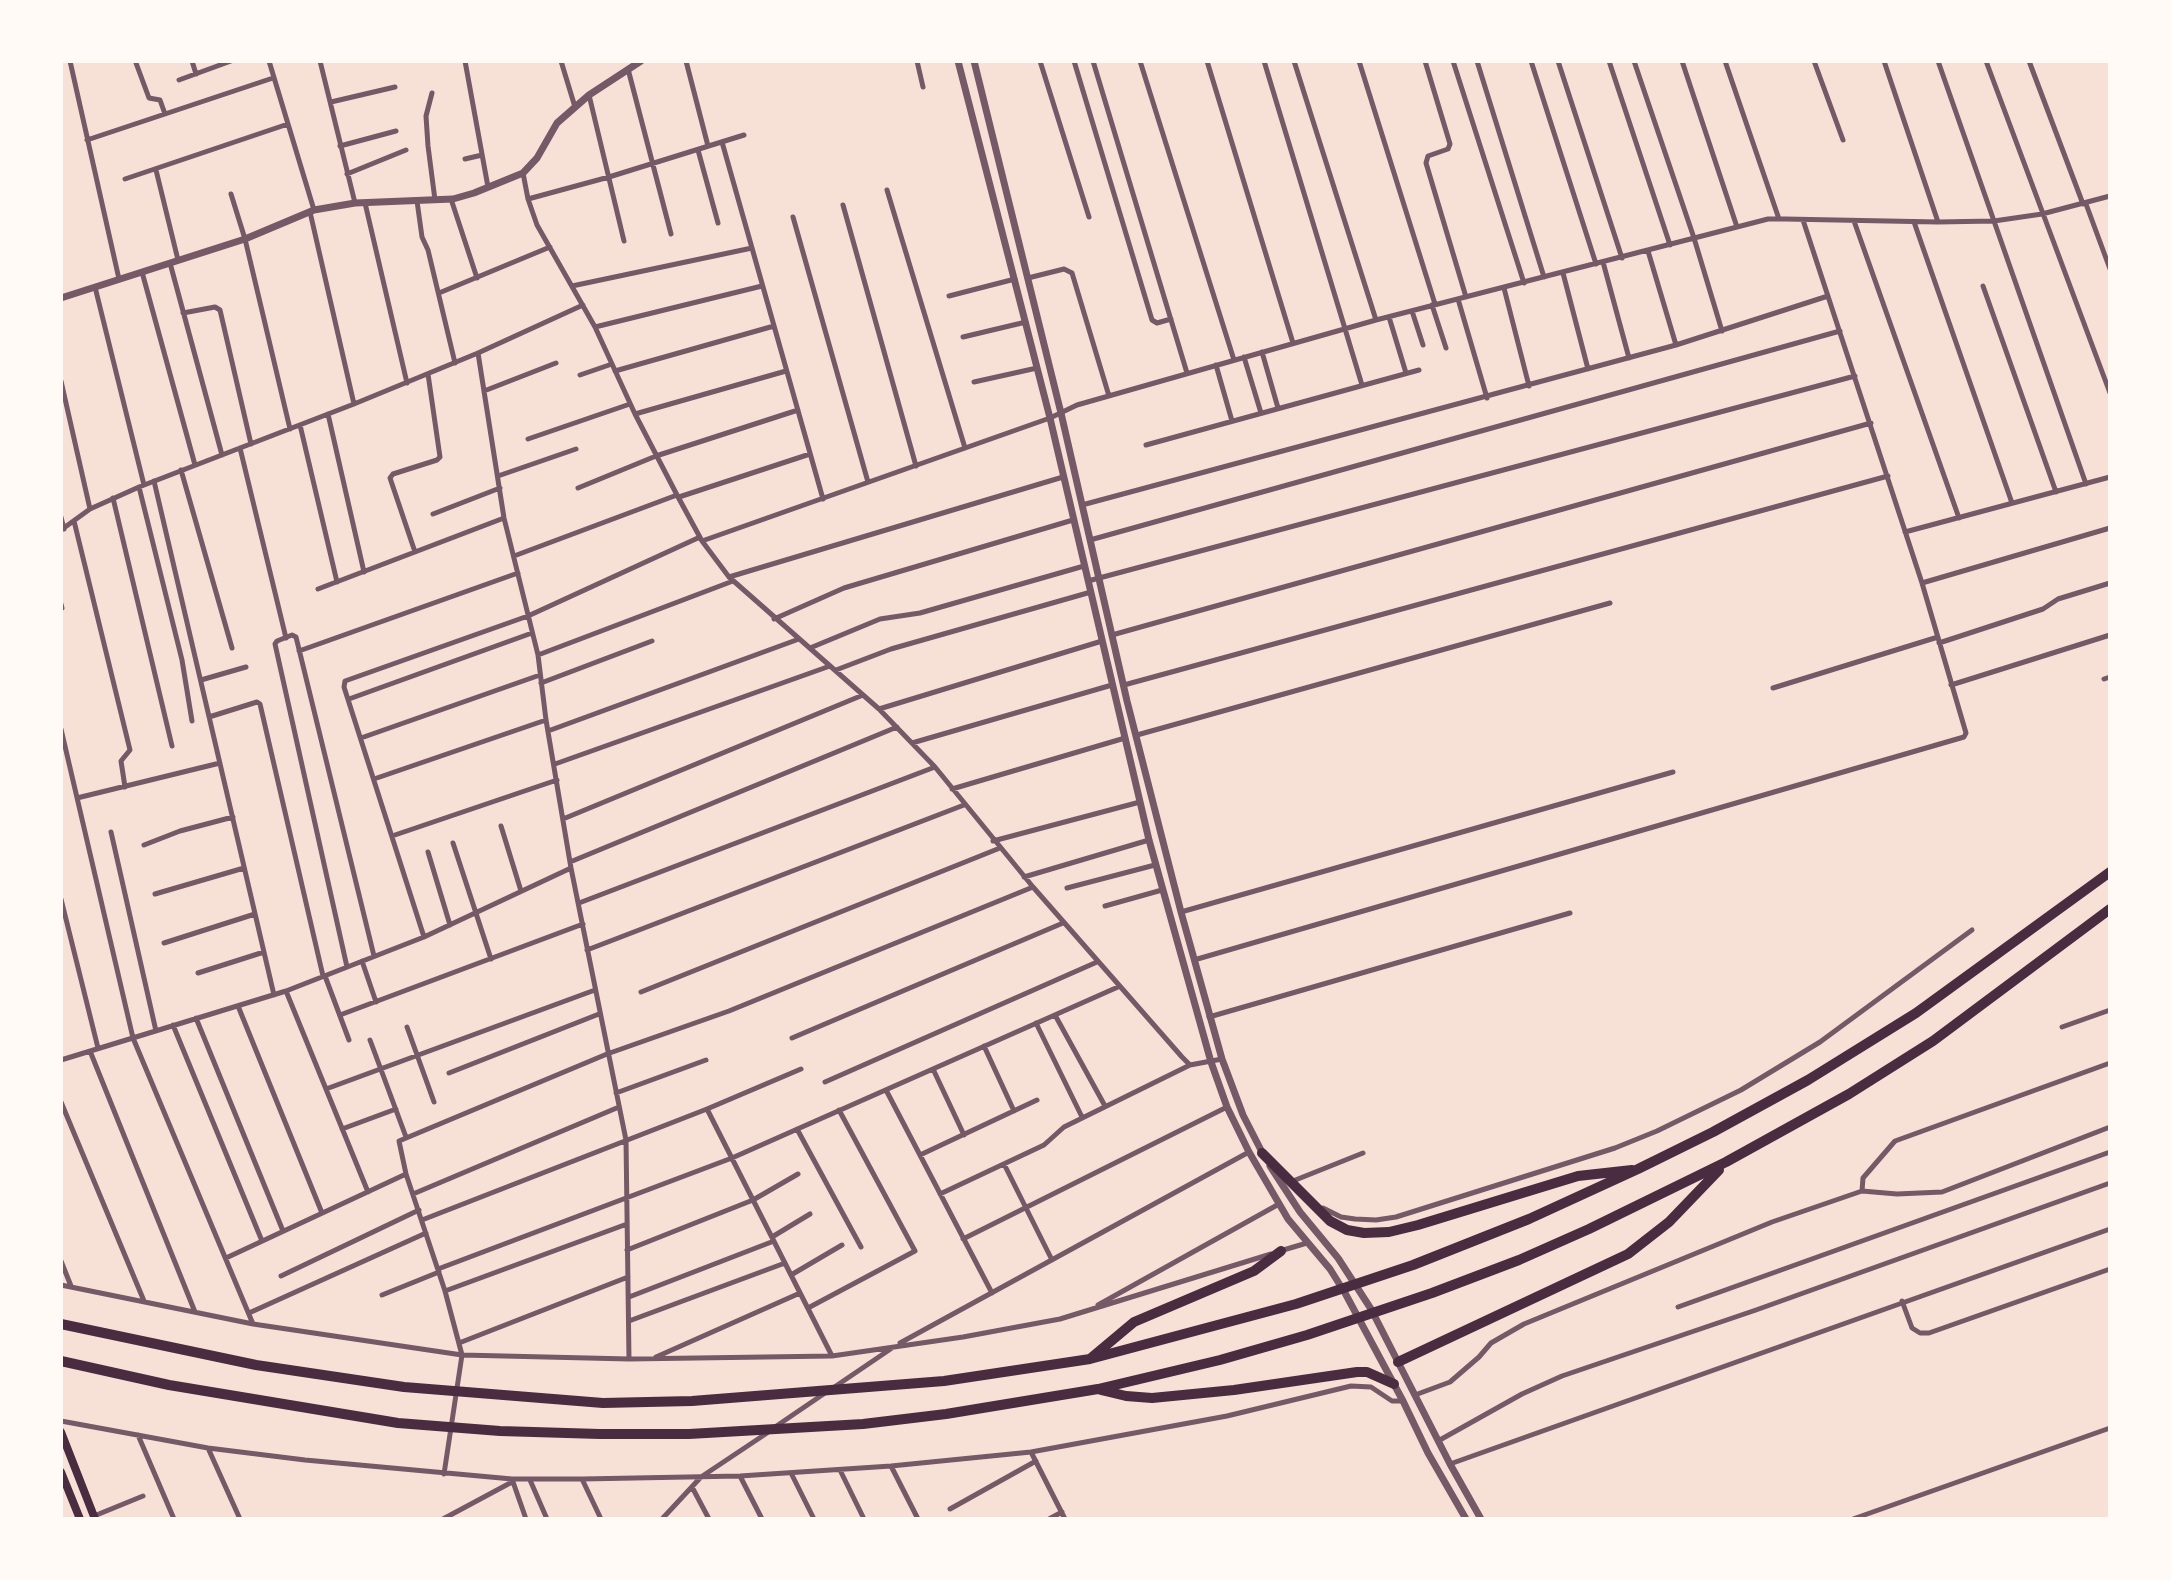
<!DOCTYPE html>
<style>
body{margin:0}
#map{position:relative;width:2171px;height:1580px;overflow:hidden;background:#f7e1d7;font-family:Montserrat,sans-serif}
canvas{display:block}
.frame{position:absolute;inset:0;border:63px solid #fffaf5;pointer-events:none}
</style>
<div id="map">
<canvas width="2171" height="1580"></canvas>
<div class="frame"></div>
</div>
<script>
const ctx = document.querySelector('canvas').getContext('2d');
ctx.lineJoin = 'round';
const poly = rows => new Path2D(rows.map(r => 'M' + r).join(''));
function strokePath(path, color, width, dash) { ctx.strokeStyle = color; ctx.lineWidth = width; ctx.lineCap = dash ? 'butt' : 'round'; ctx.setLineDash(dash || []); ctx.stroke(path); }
const minor = poly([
 [70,61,119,279],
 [192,61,196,74],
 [269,61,314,210],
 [320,61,355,203],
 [465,61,488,187],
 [561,61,575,107],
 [686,61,708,146],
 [917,61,923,87],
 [1040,61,1089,217],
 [1074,61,1152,320,1157,323,1171,319],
 [1093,61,1187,373],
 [1140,61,1234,360],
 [1207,61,1293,343],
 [1264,61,1362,385],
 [1294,61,1376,320],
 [1359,61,1435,304],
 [1425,61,1450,144,1448,149,1428,156,1426,163,1466,297],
 [1453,61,1524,283],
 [1477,61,1544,277],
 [1531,61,1596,264],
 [1558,61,1622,258],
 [1609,61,1670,245],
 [1634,61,1694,238,1722,331],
 [1682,61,1737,227],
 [1725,61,1779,219],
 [1814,61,1843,140],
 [1884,61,1938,222],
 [1938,61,2086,484],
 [1986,61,2110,393],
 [2029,61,2083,204],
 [136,63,149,98,160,100,165,114],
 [628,69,671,234],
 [179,80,231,61],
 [432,93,426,116,428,146,435,200],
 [589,95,624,241],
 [331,102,395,87],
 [87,140,273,78],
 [722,142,823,499],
 [340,146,396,131],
 [698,150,718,223],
 [465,159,482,155],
 [156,170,178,260],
 [523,173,528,199,537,225,595,327,635,414,677,495,702,541,729,577,879,709,935,767,1033,887,1182,1057,1190,1065,1222,1059],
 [347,174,406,150],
 [125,179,288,124],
 [887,190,965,448],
 [231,194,245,239,290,429],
 [451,199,477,278],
 [528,199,609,177,744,135],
 [417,201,422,237,428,250,455,363],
 [365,203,407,383],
 [2086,204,2110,269],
 [843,205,916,466],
 [310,212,354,404],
 [793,217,868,482],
 [1854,221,1959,518],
 [1914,222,2012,503],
 [1648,251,1676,345],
 [1603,262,1629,358],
 [170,263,222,455],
 [142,272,195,465],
 [1563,273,1588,369],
 [1028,278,1064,269,1072,273,1109,396],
 [572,286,752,248],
 [1983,286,2056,492],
 [95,287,144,485],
 [1504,288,1529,386],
 [439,293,550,247],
 [949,296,1015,279],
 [1458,299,1487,398],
 [1432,305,1446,348],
 [1412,311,1423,345],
 [183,313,215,307,220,310,251,444],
 [1389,317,1406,373],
 [595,327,762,286],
 [963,337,1026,322],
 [1262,352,1278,408],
 [478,353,504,518,538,655,546,720,571,868,626,1140,629,1359],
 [1244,357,1261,413],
 [1216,365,1232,421],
 [615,371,774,326],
 [580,375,612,364],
 [61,381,90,509],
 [974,382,1037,368],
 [484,391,556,363],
 [328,414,364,572],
 [635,414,786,371],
 [300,425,337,582],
 [528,439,630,404],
 [1146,445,1419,370],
 [240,448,286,638],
 [181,470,232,648],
 [498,476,576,449],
 [154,481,274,995],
 [139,487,182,660,192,721],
 [578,488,656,456,798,410],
 [679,497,810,454],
 [113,498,172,746],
 [1082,505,1676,345,1828,296],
 [433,514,500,488],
 [61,517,64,529],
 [74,521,130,750,121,761,125,787],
 [61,530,90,509,139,487,354,404,478,353,583,305],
 [1905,532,2110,477],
 [1090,540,1840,331],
 [702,541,1050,418,1077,405,1376,320,1737,227,1768,219,1785,219,1938,222,1994,221,2042,214,2110,196],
 [415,552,390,478,393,474,437,460,440,457,428,374],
 [514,556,677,495],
 [729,577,1063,477],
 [1088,581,1855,376],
 [1922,583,2110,528],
 [318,589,504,518],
 [61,604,62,608],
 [774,619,844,588,1073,520],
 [1112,635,1871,423],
 [1939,643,2043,609,2058,599,2110,583],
 [810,648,880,619,920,613,1084,566],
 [299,651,518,573],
 [538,655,733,581],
 [836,670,891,649,1091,592],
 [2104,679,2110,677],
 [201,680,246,667],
 [541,683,652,641],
 [1124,685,1888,476],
 [1951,685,2110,635],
 [1773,688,1938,637],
 [349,699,532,633],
 [879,709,1102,641],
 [209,717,257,702,260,704,323,976],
 [61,729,133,1038,253,1324],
 [548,731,799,639],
 [1137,735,1610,603],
 [361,738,540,675],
 [912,743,1112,685],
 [555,764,830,666],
 [374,779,546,720],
 [952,789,1125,738],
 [77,798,220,763],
 [563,819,863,695],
 [501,826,521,891],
 [111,832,156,1031],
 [392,836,557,780],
 [993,841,1140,802],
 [453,843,491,959],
 [144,845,180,831,233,817],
 [428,852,450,925],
 [570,862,897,727],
 [1024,877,1149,840],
 [1067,888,1155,865],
 [155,894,244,868],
 [61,899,98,1048],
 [579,903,935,767],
 [1105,906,1162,890],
 [1181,912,1673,772],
 [424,937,344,687,345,681,528,616,700,537],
 [164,943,255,914],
 [587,950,964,805],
 [1194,960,1964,737,1966,733,1922,583,1803,220],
 [362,961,376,1002],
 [347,967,275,644,277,641,292,635,296,637,374,956],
 [198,973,264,952],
 [325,976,349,1040],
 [286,991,368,1192],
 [641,992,1000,848],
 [238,1006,322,1213],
 [340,1015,583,924],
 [1055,1015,1105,1106],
 [1209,1017,1570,913],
 [196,1018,283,1231],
 [1036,1023,1082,1117],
 [173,1025,262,1241],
 [407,1027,434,1102],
 [2062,1027,2110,1010],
 [792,1038,1063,923],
 [370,1040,406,1137],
 [984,1046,1014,1111],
 [90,1051,195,1312],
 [61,1060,286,991,424,937,571,868],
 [933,1069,964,1135],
 [449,1073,599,1014],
 [825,1082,1097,962],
 [326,1089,595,990],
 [886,1090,992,1293],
 [616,1093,706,1060],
 [61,1102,144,1301],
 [707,1109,832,1356],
 [342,1129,396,1109],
 [797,1129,861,1247],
 [920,1155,1037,1100],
 [1004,1164,1052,1260],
 [1293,1181,1363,1153],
 [1862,1191,1897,1194,1942,1192,2110,1127],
 [413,1194,619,1107],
 [940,1194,1044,1145,1064,1127,1190,1065],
 [1323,1208,1341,1217,1355,1219,1376,1220,1396,1217,1615,1148,1657,1131,1741,1090,1820,1042,1972,930],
 [422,1220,707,1109,801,1069],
 [772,1237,810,1214],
 [963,1239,1227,1107],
 [627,1250,753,1200,798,1174],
 [1280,1251,1307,1243],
 [226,1258,406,1174],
 [61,1261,71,1286],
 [438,1269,732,1158,1118,987],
 [791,1275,842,1245],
 [281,1276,419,1210],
 [61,1285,253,1324,462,1355,629,1359,832,1356,963,1337,1060,1319,1271,1254],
 [445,1291,627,1224],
 [382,1295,439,1272],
 [629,1297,774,1241],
 [1902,1301,1912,1328,1920,1333,1929,1333,2110,1269],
 [1098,1305,1279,1204],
 [1678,1307,2110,1152],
 [808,1308,915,1251,839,1110],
 [249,1313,426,1233],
 [629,1321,785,1263],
 [459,1343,628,1277],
 [900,1343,1249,1152],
 [656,1357,800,1293],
 [833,1388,892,1348],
 [1415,1395,1450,1382,1479,1357,1491,1343,1524,1324,1772,1222,1862,1191,1863,1178,1895,1141,2110,1063],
 [61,1421,208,1448,305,1460,512,1479,582,1479,740,1476,891,1466,1031,1452,1227,1416,1351,1386,1371,1387,1392,1401,1403,1401],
 [775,1427,825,1393],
 [138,1435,174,1519],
 [1438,1441,1522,1394,1562,1376,1756,1310,2110,1183],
 [208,1448,240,1519],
 [1031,1452,1065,1519],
 [1450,1464,2110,1229],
 [891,1466,918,1519],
 [840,1470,864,1519],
 [791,1473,814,1519],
 [444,1474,462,1355,445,1291,406,1174,399,1141,607,1054,729,1011,1033,887],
 [740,1476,762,1519],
 [512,1479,526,1519],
 [582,1479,601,1519],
 [530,1480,547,1519],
 [692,1487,709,1519],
 [950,1509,1036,1461],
 [94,1516,143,1496],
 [443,1519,512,1482],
 [662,1519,701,1477,767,1433],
 [1049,1519,1062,1512],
 [1853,1519,2110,1428]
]);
const tertiary = poly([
 [958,61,1050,418,1149,840,1211,1062,1227,1107,1249,1152,1288,1219,1330,1269,1345,1293,1403,1401,1428,1453,1466,1519],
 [974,61,1061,413,1127,701,1181,912,1222,1059,1243,1115,1264,1156],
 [61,298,245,239,314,210,355,203,453,199,474,193,523,173,537,158,557,123,589,95,641,61],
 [1270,1166,1300,1212,1338,1258,1371,1309,1450,1464,1481,1519]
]);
const secondary = poly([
 [61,1432,95,1519],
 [61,1472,80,1519]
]);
const motorway = poly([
 [1262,1153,1330,1221,1347,1230,1364,1233,1389,1232,1418,1225,1578,1176,1632,1170],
 [61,1324,256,1365,404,1387,603,1403,692,1401,944,1381,1090,1359,1296,1304,1413,1265,1529,1219,1638,1169,1713,1132,1808,1080,1916,1013,2110,872],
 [1091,1358,1134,1322,1254,1271,1281,1251],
 [61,1361,169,1385,398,1423,500,1431,600,1434,689,1434,863,1424,946,1414,1098,1389,1220,1360,1307,1335,1432,1293,1519,1260,1589,1229,1726,1162,1849,1094,1933,1041,2110,909],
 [1398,1362,1628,1254,1669,1222,1719,1170],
 [1101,1390,1126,1396,1152,1398,1234,1390,1357,1372,1367,1372,1394,1384]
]);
strokePath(minor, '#755966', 5);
strokePath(tertiary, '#755966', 7);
strokePath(secondary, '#4a2c40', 8);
strokePath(motorway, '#4a2c40', 10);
</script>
